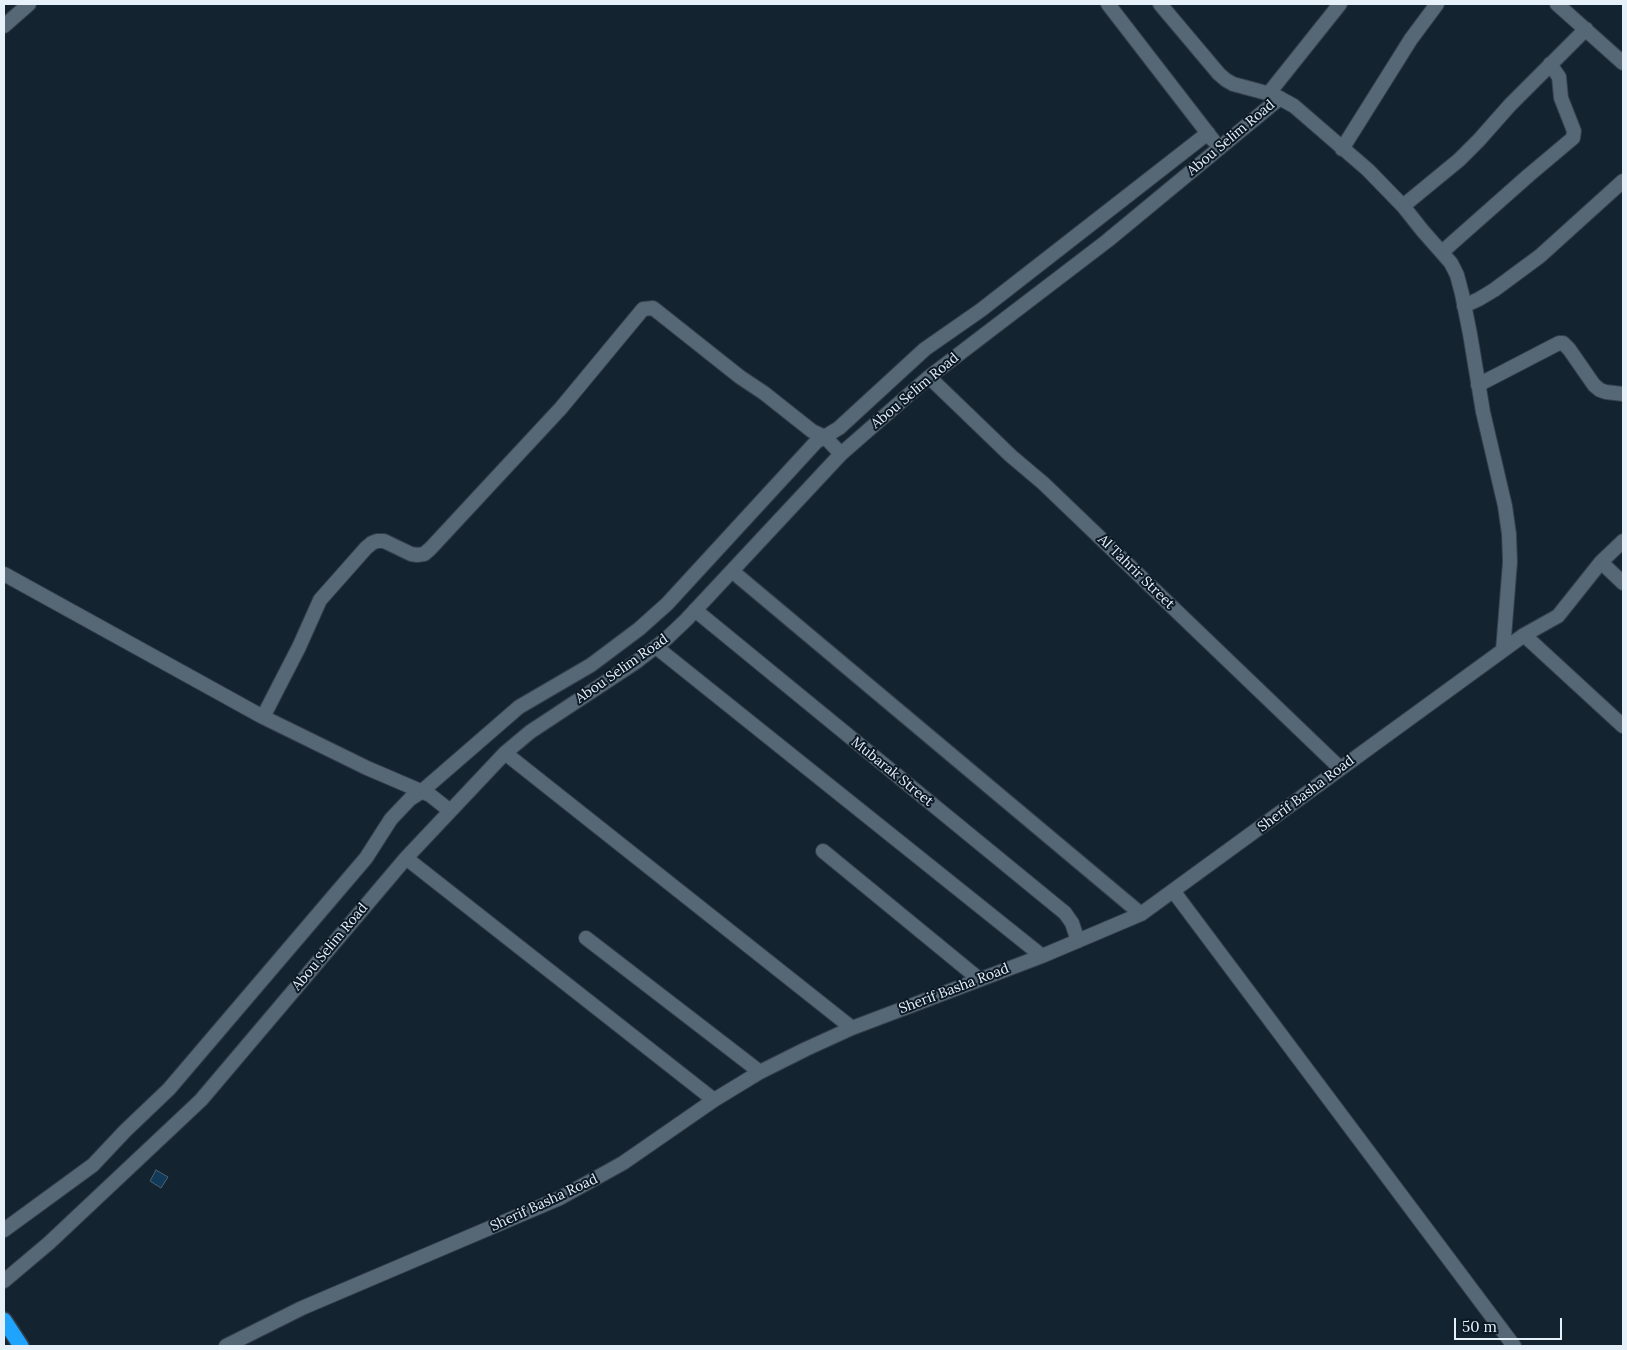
<!DOCTYPE html>
<style>
body{margin:0}
#map{position:relative;width:1627px;height:1350px;overflow:hidden;background:#142330;font-family:Lora,serif}
canvas{display:block}
.frame{position:absolute;inset:0;border:5px solid #e6f0f9;pointer-events:none}
.scale{position:absolute;left:1454px;top:1318px;width:108px;height:22px;box-sizing:border-box;border:2px solid #e6f0f9;border-top:0;padding-left:6px;font-size:15px;line-height:18px;white-space:nowrap;color:#e6f0f9;-webkit-text-stroke:4px #0b1926;paint-order:stroke}
</style>
<div id="map">
<canvas width="1627" height="1350"></canvas>
<div class="frame"></div>
<div class="scale">50 m</div>
</div>
<script>
const ctx = document.querySelector('canvas').getContext('2d');
ctx.lineJoin = 'round';
function fillPath(path, color) { ctx.fillStyle = color; ctx.fill(path, 'evenodd'); }
const poly = rows => new Path2D(rows.map(r => 'M' + r).join(''));
function strokePath(path, color, width, dash) { ctx.strokeStyle = color; ctx.lineWidth = width; ctx.lineCap = dash ? 'butt' : 'round'; ctx.setLineDash(dash || []); ctx.stroke(path); }
function label(font, color, halo, rows, align = 'center') {
  ctx.font = font + ' Lora,serif'; ctx.lineWidth = 4; ctx.setLineDash([]); ctx.textBaseline = 'middle'; ctx.strokeStyle = halo; ctx.fillStyle = color; for (const [text, x, y, turn = 0] of rows) {
    ctx.save(); ctx.translate(x, y); ctx.rotate((+turn || 0) * Math.PI / 180); ctx.textAlign = isNaN(turn) ? turn : align; if (halo) ctx.strokeText(text, 0, 0); ctx.fillText(text, 0, 0); ctx.restore();
  }
}
const building = poly([
 [156,1170,168,1177,161,1188,150,1181,156,1170]
]);
const minor = poly([
 [1108,4,1213,140],
 [1160,4,1219,74,1226,80,1233,84,1274,95,1294,106,1368,170,1403,206,1422,230,1451,263,1457,275,1462,294,1470,334,1483,412,1505,506,1509,534,1510,562,1503,650],
 [1557,4,1623,63],
 [4,26,29,4],
 [1269,93,1340,4],
 [1342,149,1411,39,1437,4],
 [1403,206,1459,160,1479,140,1510,105,1586,29],
 [1442,252,1529,175,1573,138,1574,131,1561,98,1559,77,1550,64],
 [1464,306,1479,299,1494,290,1540,256,1623,181],
 [929,377,1011,456,1043,483,1340,768],
 [1478,385,1559,343,1563,343,1569,349,1594,385,1600,390,1606,392,1623,394],
 [1601,562,1623,583],
 [732,571,1141,914],
 [4,574,263,717,367,768,430,795,444,806,449,812],
 [695,610,1065,913,1072,923,1078,941],
 [1524,635,1623,726],
 [656,647,1042,956],
 [263,717,299,647,320,600,366,548,372,543,377,541,384,541,411,554,417,555,424,554,430,549,561,408,643,309,653,308,740,377,764,393,812,431,825,437,841,454],
 [505,753,852,1028],
 [823,851,979,979],
 [406,858,714,1100],
 [1174,892,1514,1346],
 [586,938,760,1072],
 [4,1230,93,1165,125,1131,169,1089,366,858,391,819,410,799,421,792,519,707,591,665,639,629,667,604,816,442,839,428,925,349,981,310,1208,133],
 [4,1281,49,1243,201,1100,406,858,505,753,530,732,636,662,666,639,686,620,841,454,929,377,1107,241,1280,98],
 [226,1346,302,1308,560,1198,623,1163,714,1100,760,1072,806,1049,852,1028,1042,956,1141,914,1524,635,1558,616,1601,562,1623,541]
]);
const highway = poly([
 [4,1320,21,1346]
]);
const streetNames = [
 ["Abou Selim Road",1231,138,-40],
 ["Abou Selim Road",915,391,-40],
 ["Al Tahrir Street",1136,572,44],
 ["Abou Selim Road",622,669,-35],
 ["Mubarak Street",892,772,39],
 ["Sherif Basha Road",1306,794,-37],
 ["Abou Selim Road",330,947,-50],
 ["Sherif Basha Road",954,989,-21],
 ["Sherif Basha Road",544,1203,-25]
];
fillPath(building, '#113958');
strokePath(building, '#506170', 1);
strokePath(minor, '#333e49', 16);
strokePath(highway, '#333e49', 18);
strokePath(minor, '#566776', 14);
strokePath(highway, '#1fa4fe', 15);
label('14px', '#e6f0f9', '#0b1926', streetNames);
</script>
